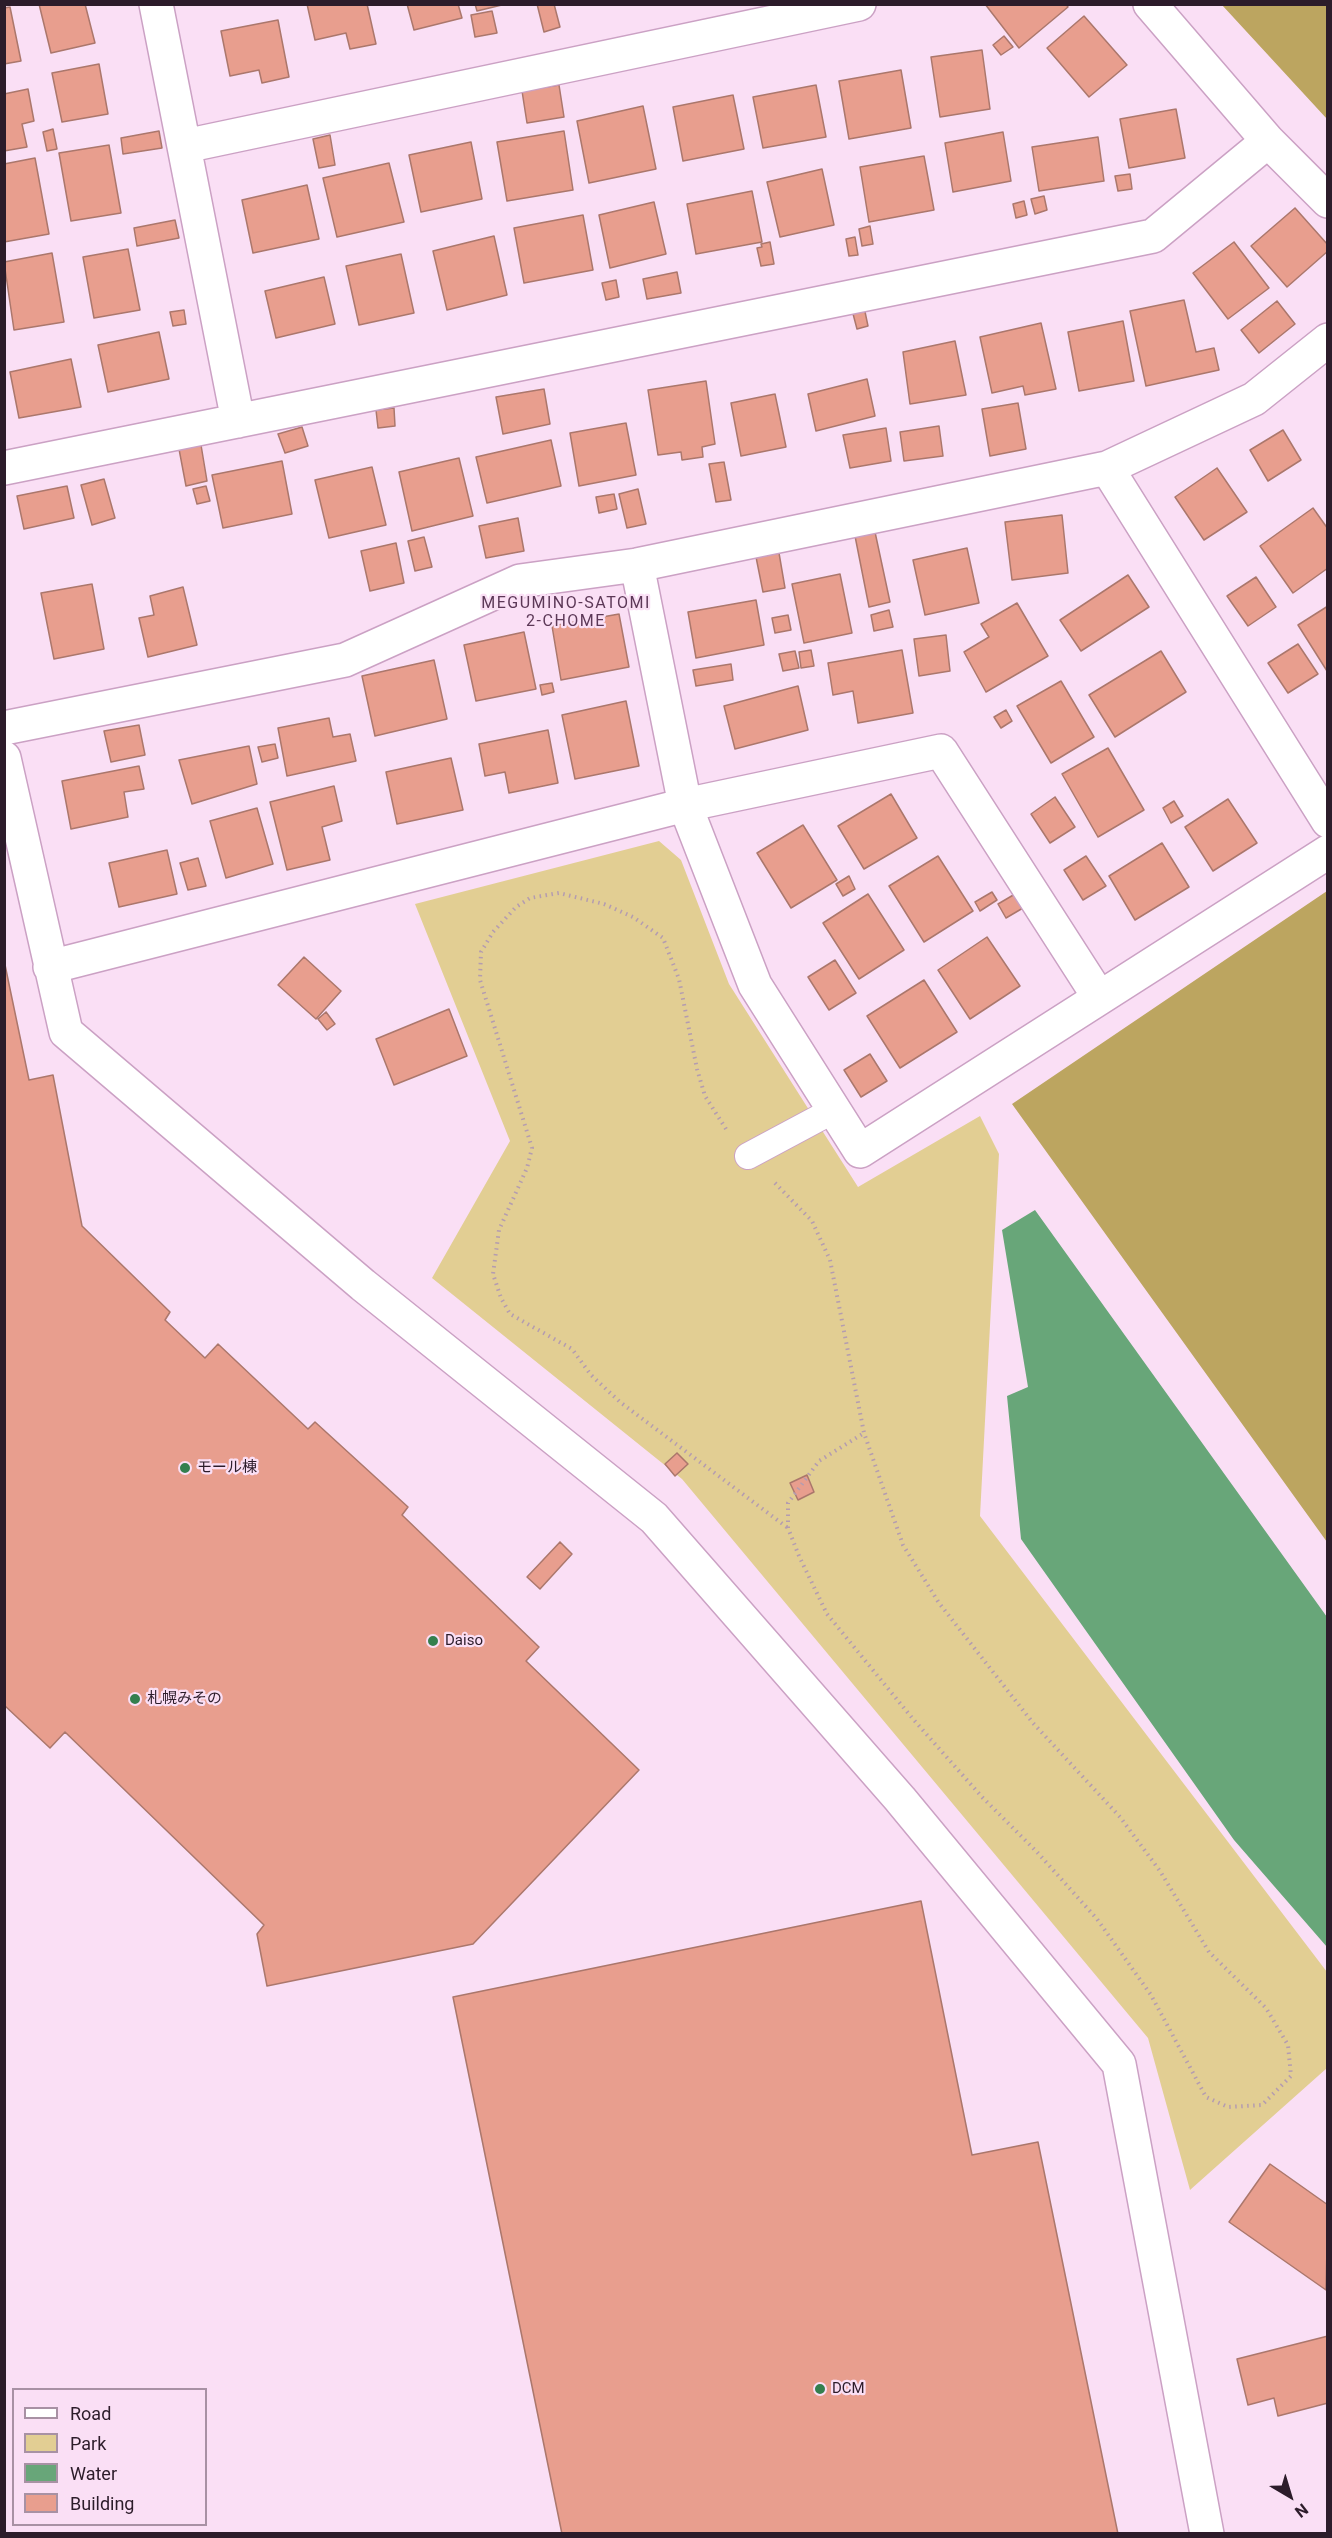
<!DOCTYPE html>
<meta charset="utf-8">
<style>
body{margin:0}
#map{position:relative;width:1332px;height:2538px;overflow:hidden;background:#fadff5;font-family:Roboto,sans-serif}
canvas{display:block}
.frame{position:absolute;inset:0;border:6px solid #2c1c2a;pointer-events:none}
.legend{position:absolute;left:12px;top:2388px;width:195px;height:138px;box-sizing:border-box;background:#fadff5;border:2px solid #a891a4;margin:0;padding:8px 10px;list-style:none;font-size:18px;color:#2c1c2a}
.legend li{display:flex;align-items:center;gap:12px;height:30px}
.legend b{width:30px;border:2px solid #a891a4}
.north{position:absolute;left:1260px;top:2466px;width:60px;height:60px;-webkit-text-stroke:4px #fadff5;paint-order:stroke;rotate:142deg;font-size:16px;font-weight:700;line-height:24px;text-align:center;color:#2c1c2a}
.north::after{content:'';display:block;margin:auto;width:21px;height:27px;background:#2c1c2a;clip-path:polygon(50% 0,100% 100%,50% 72%,0 100%)}
</style>
<div id="map">
<canvas width="1332" height="2538"></canvas>
<div class="frame"></div>
<ul class="legend">
<li><b style="height:8px;background:#fff"></b>Road</li>
<li><b style="height:16px;background:#e2ce93"></b>Park</li>
<li><b style="height:16px;background:#68a679"></b>Water</li>
<li><b style="height:16px;background:#e89e8e"></b>Building</li>
</ul>
<div class="north">N</div>
</div>
<script>
const ctx = document.querySelector('canvas').getContext('2d');
ctx.lineJoin = 'round';
function fillPath(path, color) { ctx.fillStyle = color; ctx.fill(path, 'evenodd'); }
const poly = rows => new Path2D(rows.map(r => 'M' + r).join(''));
function strokePath(path, color, width, dash) { ctx.strokeStyle = color; ctx.lineWidth = width; ctx.lineCap = dash ? 'butt' : 'round'; ctx.setLineDash(dash || []); ctx.stroke(path); }
function label(font, color, halo, rows, align = 'center') {
  ctx.font = font + ' Roboto,"Noto Sans JP",sans-serif'; ctx.lineWidth = 4.5; ctx.setLineDash([]); ctx.textBaseline = 'middle'; ctx.strokeStyle = halo; ctx.fillStyle = color; for (const [text, x, y, turn = 0] of rows) {
    ctx.save(); ctx.translate(x, y); ctx.rotate((+turn || 0) * Math.PI / 180); ctx.textAlign = isNaN(turn) ? turn : align; if (halo) ctx.strokeText(text, 0, 0); ctx.fillText(text, 0, 0); ctx.restore();
  }
}
const green = poly([
 [659,841,681,860,729,984,858,1187,980,1116,999,1154,980,1516,1327,1972,1327,2068,1190,2190,1148,2038,682,1479,432,1278,510,1141,415,904]
]);
const forest = poly([
 [1222,5,1327,5,1327,119],
 [1327,891,1327,1542,1012,1104]
]);
const water = poly([
 [1035,1210,1327,1617,1327,1947,1234,1840,1021,1539,1007,1396,1028,1387,1002,1230]
]);
const building = poly([
 [39,4,85,4,95,43,51,53,39,4],
 [307,4,367,4,376,44,350,49,346,33,315,40,307,4],
 [407,4,458,4,462,18,414,30,407,4],
 [475,4,506,4,477,11,475,4],
 [537,4,554,4,560,27,544,32,537,4],
 [985,4,1066,4,1068,7,1019,48,985,4],
 [10,7,21,61,4,64,4,8,10,7],
 [492,11,497,33,475,37,471,15,492,11],
 [1084,16,1127,65,1089,97,1047,48,1084,16],
 [278,20,289,77,262,83,259,70,230,76,221,31,278,20],
 [1004,36,1013,47,1001,55,993,45,1004,36],
 [982,50,990,109,940,117,931,57,982,50],
 [99,64,108,114,62,122,52,73,99,64],
 [901,70,911,128,849,139,839,81,901,70],
 [559,85,564,117,527,123,522,91,559,85],
 [816,85,826,137,763,148,753,97,816,85],
 [28,89,34,121,22,124,27,147,4,151,4,94,28,89],
 [733,95,744,149,683,161,673,107,733,95],
 [643,106,656,169,589,183,577,121,643,106],
 [1176,109,1185,158,1129,168,1120,119,1176,109],
 [53,129,57,149,47,151,43,132,53,129],
 [159,131,162,148,123,154,121,138,159,131],
 [564,131,573,190,507,201,497,142,564,131],
 [1003,132,1011,181,953,192,945,143,1003,132],
 [330,135,335,165,319,168,313,139,330,135],
 [1098,137,1104,181,1039,191,1032,147,1098,137],
 [471,142,482,199,421,212,409,155,471,142],
 [109,145,121,213,71,221,59,153,109,145],
 [924,156,934,210,869,222,860,167,924,156],
 [35,158,49,234,4,242,4,164,35,158],
 [389,163,404,222,337,237,323,178,389,163],
 [822,169,834,225,780,237,767,182,822,169],
 [1130,174,1132,189,1118,191,1115,176,1130,174],
 [307,185,319,239,253,253,242,200,307,185],
 [752,191,762,242,696,254,687,204,752,191],
 [1044,196,1047,210,1035,214,1031,199,1044,196],
 [1024,201,1027,215,1016,218,1013,204,1024,201],
 [654,202,666,254,610,268,599,215,654,202],
 [1295,208,1328,245,1328,251,1287,287,1251,246,1295,208],
 [583,215,593,270,524,283,514,228,583,215],
 [175,220,179,238,137,246,134,228,175,220],
 [870,226,873,244,862,246,859,229,870,226],
 [494,236,507,295,447,310,433,251,494,236],
 [855,237,858,255,849,256,846,239,855,237],
 [770,242,774,264,761,266,757,248,762,247,761,244,770,242],
 [1234,242,1269,288,1228,319,1193,273,1234,242],
 [128,249,140,310,94,318,83,257,128,249],
 [52,253,64,322,14,330,4,262,52,253],
 [401,254,414,313,359,325,346,266,401,254],
 [677,272,681,293,647,299,643,279,677,272],
 [324,277,335,324,276,338,265,291,324,277],
 [616,280,619,297,606,300,602,283,616,280],
 [1184,300,1196,352,1214,348,1219,370,1146,386,1130,311,1184,300],
 [1277,301,1295,324,1259,353,1241,330,1277,301],
 [864,307,868,326,857,329,852,310,864,307],
 [184,310,186,324,173,326,170,312,184,310],
 [1123,321,1134,381,1079,391,1068,332,1123,321],
 [1041,323,1056,389,1025,395,1023,386,992,393,980,337,1041,323],
 [159,332,169,379,108,392,98,345,159,332],
 [955,341,966,395,910,404,903,352,955,341],
 [71,359,81,407,19,418,10,372,71,359],
 [867,379,875,416,816,431,808,394,867,379],
 [706,381,715,444,702,447,703,457,682,460,681,452,658,455,648,390,706,381],
 [544,389,550,424,503,434,496,397,544,389],
 [775,394,786,447,741,456,731,403,775,394],
 [1018,403,1026,449,990,456,982,409,1018,403],
 [394,408,395,426,378,428,376,410,394,408],
 [626,423,636,475,579,486,570,433,626,423],
 [939,426,943,456,904,461,900,432,939,426],
 [302,427,308,446,285,453,278,434,302,427],
 [886,428,891,461,850,468,843,435,886,428],
 [1283,430,1301,460,1268,481,1250,450,1283,430],
 [551,440,561,486,487,503,476,457,551,440],
 [201,445,207,481,186,486,179,449,201,445],
 [459,458,473,516,412,531,399,472,459,458],
 [282,461,292,514,223,528,212,475,282,461],
 [724,462,731,500,716,502,709,464,724,462],
 [372,467,386,525,329,538,315,480,372,467],
 [1217,468,1247,512,1204,540,1175,497,1217,468],
 [104,479,115,518,92,525,81,485,104,479],
 [67,486,74,518,24,529,17,496,67,486],
 [206,486,210,501,197,504,193,489,206,486],
 [638,489,646,524,627,528,619,494,638,489],
 [614,494,617,509,599,513,596,497,614,494],
 [1313,508,1328,529,1328,568,1293,593,1260,546,1313,508],
 [1062,515,1068,573,1012,580,1005,522,1062,515],
 [518,518,524,551,486,558,479,526,518,518],
 [875,532,890,602,869,607,855,536,875,532],
 [424,537,432,567,415,571,408,541,424,537],
 [396,543,404,583,370,591,361,551,396,543],
 [967,548,979,603,925,615,913,560,967,548],
 [779,553,785,588,763,592,756,557,779,553],
 [840,574,852,633,804,643,792,584,840,574],
 [1128,575,1149,607,1081,651,1060,620,1128,575],
 [1256,577,1276,607,1248,626,1227,596,1256,577],
 [92,584,104,649,54,659,41,593,92,584],
 [183,587,197,645,148,657,139,618,154,615,150,596,183,587],
 [756,600,764,645,696,658,688,612,756,600],
 [1017,603,1048,656,986,692,964,652,989,637,981,624,1017,603],
 [1328,606,1328,671,1327,671,1298,625,1328,606],
 [889,610,893,627,874,631,871,615,889,610],
 [619,614,629,667,561,680,552,626,619,614],
 [788,615,791,630,775,633,772,618,788,615],
 [524,632,536,689,476,701,464,645,524,632],
 [946,635,950,671,919,676,914,639,946,635],
 [1298,644,1318,674,1288,693,1268,663,1298,644],
 [811,650,814,666,801,668,799,652,811,650],
 [902,650,913,713,858,723,853,691,833,695,828,663,902,650],
 [795,651,799,668,783,671,779,654,795,651],
 [1161,651,1186,692,1115,737,1089,695,1161,651],
 [434,660,447,719,375,736,362,676,434,660],
 [731,664,733,680,696,686,693,670,731,664],
 [1061,681,1094,737,1051,763,1017,706,1061,681],
 [552,683,554,692,542,695,540,685,552,683],
 [798,686,808,730,735,749,724,706,798,686],
 [626,701,639,766,575,779,562,715,626,701],
 [1006,710,1012,721,1001,728,994,717,1006,710],
 [329,718,333,737,350,734,356,761,287,776,278,728,329,718],
 [139,725,145,755,111,762,104,731,139,725],
 [548,730,558,783,509,793,505,772,485,776,479,744,548,730],
 [275,744,278,758,262,762,258,747,275,744],
 [249,746,257,784,192,804,179,760,249,746],
 [1108,748,1144,810,1098,837,1062,774,1108,748],
 [451,758,463,810,397,824,386,772,451,758],
 [139,766,144,789,124,792,128,817,71,829,62,781,139,766],
 [334,786,342,821,322,827,330,860,287,870,270,802,334,786],
 [891,794,917,838,864,869,838,826,891,794],
 [1055,797,1075,827,1050,843,1031,814,1055,797],
 [1228,799,1257,843,1213,871,1185,827,1228,799],
 [1174,801,1183,816,1171,823,1163,808,1174,801],
 [257,808,273,864,226,878,210,821,257,808],
 [803,825,837,880,791,908,757,853,803,825],
 [1162,843,1189,887,1135,920,1109,876,1162,843],
 [167,850,177,894,119,907,109,863,167,850],
 [938,856,973,911,924,942,889,886,938,856],
 [1086,856,1106,886,1083,900,1064,870,1086,856],
 [198,858,206,886,188,890,180,863,198,858],
 [849,876,855,889,843,896,836,884,849,876],
 [992,892,997,900,980,911,975,902,992,892],
 [868,894,904,950,859,979,823,923,868,894],
 [1015,894,1023,908,1006,918,998,904,1015,894],
 [987,937,1020,986,970,1019,938,970,987,937],
 [304,957,341,991,316,1019,278,985,304,957],
 [4,960,29,1080,53,1075,82,1226,170,1312,165,1320,205,1358,218,1344,308,1429,315,1422,408,1507,402,1515,539,1647,526,1661,639,1770,473,1944,267,1986,257,1934,264,1925,65,1732,50,1748,4,1705,4,960],
 [835,960,856,993,829,1010,808,977,835,960],
 [924,980,957,1032,900,1068,867,1016,924,980],
 [449,1009,467,1056,394,1085,376,1039,449,1009],
 [326,1012,335,1024,327,1030,318,1019,326,1012],
 [870,1054,887,1081,861,1097,844,1070,870,1054],
 [677,1453,688,1464,675,1476,665,1464,677,1453],
 [807,1475,814,1492,798,1500,790,1483,807,1475],
 [560,1542,572,1554,540,1589,527,1577,560,1542],
 [921,1901,972,2155,1038,2142,1118,2534,562,2534,453,1997,921,1901],
 [1270,2164,1328,2205,1326,2290,1229,2222,1270,2164],
 [1328,2336,1328,2403,1278,2416,1274,2398,1248,2405,1237,2359,1328,2336]
]);
const path = poly([
 [726,1129,705,1096,697,1069,679,979,663,938,633,917,604,904,559,893,530,898,516,907,493,932,481,952,480,980,532,1148,527,1168,499,1230,493,1274,501,1298,510,1314,572,1349,591,1375,620,1402,788,1528],
 [775,1183,812,1221,830,1260,864,1433,903,1545,939,1603,1033,1723,1120,1817,1160,1871,1209,1952,1266,2008,1288,2045,1291,2076,1262,2105,1228,2107,1206,2097,1151,1995,1097,1919,1037,1852,982,1797,913,1719,827,1614,799,1556,788,1528,788,1503,819,1461,864,1433]
]);
const service = poly([
 [748,1156,834,1110]
]);
const minor = poly([
 [156,4,238,421],
 [1150,4,1268,141,1328,201],
 [185,146,859,4],
 [4,468,1153,236,1268,141],
 [1107,468,1328,821],
 [637,565,685,805,755,985,860,1151,1328,852],
 [4,728,345,660,520,581,637,565,1107,468,1254,399,1328,340],
 [4,758,66,1032,363,1285,654,1518,900,1799,1119,2064,1207,2534],
 [50,967,685,805,941,751,1099,997]
]);
const markers = [
 [185,1468,6,"#347f4e"],
 [433,1641,6,"#347f4e"],
 [135,1699,6,"#347f4e"],
 [820,2389,6,"#347f4e"]
];
const poiNames = [
 ["モール棟",197,1468],
 ["Daiso",445,1641],
 ["札幌みその",147,1699],
 ["DCM",832,2389]
];
const neighbourhoodNames = [
 ["MEGUMINO-SATOMI",566,604],
 ["2-CHOME",566,622]
];
fillPath(green, '#e2ce93');
fillPath(forest, '#bca560');
fillPath(water, '#68a679');
fillPath(building, '#e89e8e');
strokePath(building, '#ab776c', 1.5);
strokePath(service, '#cba1c4', 28);
strokePath(minor, '#cba1c4', 36);
strokePath(path, '#b49cb0', 4, [1.5, 4.5]);
strokePath(service, '#fff', 26);
strokePath(minor, '#fff', 33);
for (const [x, y, r, color] of markers) { const dot = new Path2D(); dot.arc(x, y, r, 0, 2 * Math.PI); ctx.fillStyle = color; ctx.fill(dot); strokePath(dot, '#fadff5', 2); }
label('15px', '#2c1c2a', '#fadff5', poiNames, 'left');
ctx.letterSpacing = '1.5px';
label('16px', '#5c3857', '#fadff5', neighbourhoodNames);
ctx.letterSpacing = '0px';
</script>
